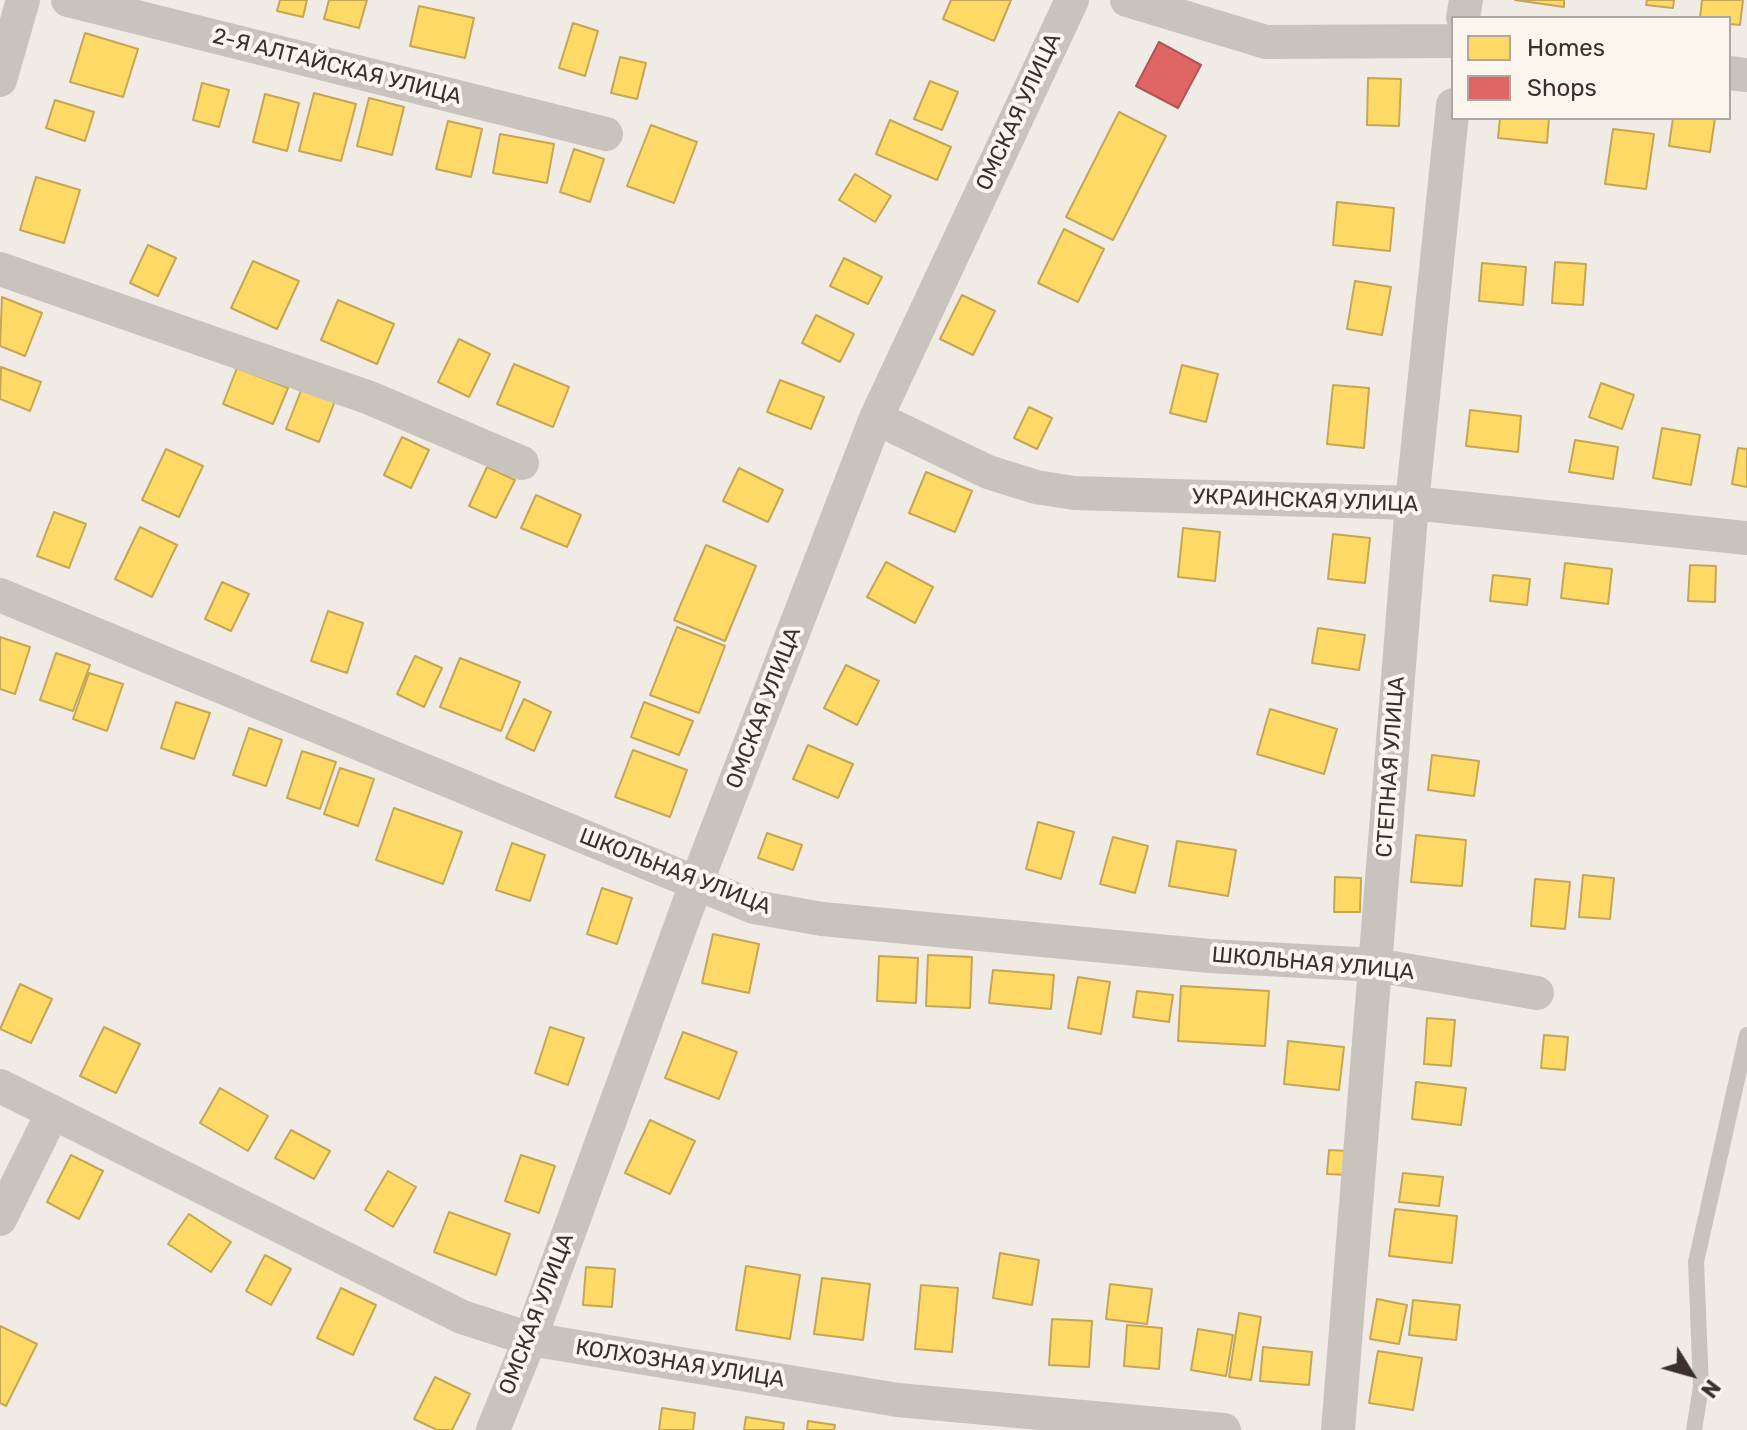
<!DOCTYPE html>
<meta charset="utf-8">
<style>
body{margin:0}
#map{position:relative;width:1747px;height:1430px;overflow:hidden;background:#f0ebe5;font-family:Rubik,sans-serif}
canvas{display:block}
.legend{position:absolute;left:1451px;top:16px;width:280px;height:104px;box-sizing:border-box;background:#fbf5ee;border:2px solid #aea6a0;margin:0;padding:10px 14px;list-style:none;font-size:24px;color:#3b302b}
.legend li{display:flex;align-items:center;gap:16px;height:40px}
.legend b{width:40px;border:2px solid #aea6a0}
.north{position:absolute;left:1651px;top:1334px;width:80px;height:80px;-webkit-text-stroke:6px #fbf5ee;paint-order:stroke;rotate:127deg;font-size:22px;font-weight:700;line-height:32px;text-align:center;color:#3b302b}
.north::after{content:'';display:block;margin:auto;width:28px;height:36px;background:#3b302b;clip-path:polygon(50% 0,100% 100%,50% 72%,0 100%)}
</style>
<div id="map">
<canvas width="1747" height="1430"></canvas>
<ul class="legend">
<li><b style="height:22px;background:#ffd966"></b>Homes</li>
<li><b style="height:22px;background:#e06666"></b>Shops</li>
</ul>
<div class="north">N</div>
</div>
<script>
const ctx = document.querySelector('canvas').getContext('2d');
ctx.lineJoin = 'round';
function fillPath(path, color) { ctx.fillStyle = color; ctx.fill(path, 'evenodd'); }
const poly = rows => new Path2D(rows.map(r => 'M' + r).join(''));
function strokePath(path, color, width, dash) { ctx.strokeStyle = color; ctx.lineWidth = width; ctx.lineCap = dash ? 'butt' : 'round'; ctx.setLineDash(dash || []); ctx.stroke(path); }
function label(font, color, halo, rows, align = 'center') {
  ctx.font = font + ' Rubik,sans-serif'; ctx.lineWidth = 8; ctx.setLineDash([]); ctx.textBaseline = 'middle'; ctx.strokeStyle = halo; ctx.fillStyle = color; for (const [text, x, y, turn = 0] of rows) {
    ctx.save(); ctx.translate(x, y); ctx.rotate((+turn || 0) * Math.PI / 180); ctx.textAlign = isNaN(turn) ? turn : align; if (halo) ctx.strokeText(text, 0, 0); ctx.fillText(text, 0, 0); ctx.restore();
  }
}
const homes = poly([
 [280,0,307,0,303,17,277,11,280,0],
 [329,0,367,0,359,28,324,19,329,0],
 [951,0,1011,0,994,41,943,19,951,0],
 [1515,0,1564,0,1564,7,1515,0],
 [1647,0,1674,0,1673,8,1646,5,1647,0],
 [1702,0,1743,0,1740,25,1729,24,1729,18,1700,18,1702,0],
 [419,6,474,18,465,58,410,46,419,6],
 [573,23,598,31,585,76,559,68,573,23],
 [85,33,138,49,123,97,70,82,85,33],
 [620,57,646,63,637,99,611,93,620,57],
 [1368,78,1401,79,1399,126,1367,125,1368,78],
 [930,81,958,92,942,130,914,119,930,81],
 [202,83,229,90,219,127,193,120,202,83],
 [314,93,356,104,341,161,299,151,314,93],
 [265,94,299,103,287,151,253,142,265,94],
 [369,98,404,107,392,155,357,146,369,98],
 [55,100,94,112,85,141,46,128,55,100],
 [1119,112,1166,136,1113,240,1066,217,1119,112],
 [1500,118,1549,118,1547,143,1498,138,1500,118],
 [1673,118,1715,118,1710,152,1669,146,1673,118],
 [890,120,951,147,937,180,876,154,890,120],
 [448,121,482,129,471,177,436,169,448,121],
 [651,125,697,142,674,203,627,186,651,125],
 [1613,129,1654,134,1646,189,1605,184,1613,129],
 [500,134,554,144,547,183,493,173,500,134],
 [574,149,604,159,590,202,560,192,574,149],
 [855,174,891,196,875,222,839,200,855,174],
 [36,177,80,190,64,243,20,230,36,177],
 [1337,202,1394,208,1390,251,1333,245,1337,202],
 [1064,229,1104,249,1078,302,1038,283,1064,229],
 [148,245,176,258,158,296,130,283,148,245],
 [844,258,882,277,868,304,830,286,844,258],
 [253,261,299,281,277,329,231,308,253,261],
 [1555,262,1586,264,1583,305,1552,303,1555,262],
 [1482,263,1526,267,1523,305,1479,301,1482,263],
 [1355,281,1391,287,1382,335,1347,329,1355,281],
 [962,295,995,311,973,355,940,339,962,295],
 [2,297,42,313,25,356,0,346,2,297],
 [338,300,394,324,377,364,321,340,338,300],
 [816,315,854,334,840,362,802,343,816,315],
 [459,339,490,354,469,397,438,382,459,339],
 [514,364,569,387,553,427,497,404,514,364],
 [1182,365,1218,374,1206,422,1170,413,1182,365],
 [1,367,41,382,30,411,0,399,1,367],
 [237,368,288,388,273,424,223,404,237,368],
 [780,380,824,397,811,429,767,412,780,380],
 [304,383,337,396,319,442,286,429,304,383],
 [1601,383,1634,395,1622,429,1589,417,1601,383],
 [1333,385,1369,388,1364,448,1327,444,1333,385],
 [1029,407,1052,418,1037,449,1014,438,1029,407],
 [1470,410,1521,416,1518,452,1466,446,1470,410],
 [1662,428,1700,435,1691,485,1653,478,1662,428],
 [402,437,429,450,411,488,384,475,402,437],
 [1575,440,1618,447,1613,479,1569,472,1575,440],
 [1738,448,1747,449,1747,487,1732,484,1738,448],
 [166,449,203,466,179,517,142,500,166,449],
 [487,467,515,480,496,518,469,506,487,467],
 [739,468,783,490,768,522,723,501,739,468],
 [926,472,972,491,955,532,909,513,926,472],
 [536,495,581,515,567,547,521,528,536,495],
 [54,512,86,524,69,568,37,556,54,512],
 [140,527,177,545,152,597,115,579,140,527],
 [1183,528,1220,532,1215,581,1178,577,1183,528],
 [1333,534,1370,538,1365,583,1328,579,1333,534],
 [706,545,756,566,725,641,674,620,706,545],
 [886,562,933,587,915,623,867,597,886,562],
 [1565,563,1612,569,1608,604,1561,598,1565,563],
 [1690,565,1716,566,1715,602,1688,601,1690,565],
 [1493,575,1530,579,1527,605,1490,601,1493,575],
 [222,582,249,594,231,631,205,619,222,582],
 [328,611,363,623,347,673,311,661,328,611],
 [677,627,725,646,699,713,650,695,677,627],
 [1318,628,1365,635,1359,670,1312,663,1318,628],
 [0,637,30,647,15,694,0,689,0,637],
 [56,653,90,665,73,711,40,700,56,653],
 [415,656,442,668,424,707,397,694,415,656],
 [460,658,520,682,501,731,440,707,460,658],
 [846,665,879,681,857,725,824,708,846,665],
 [89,673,123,684,107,731,73,719,89,673],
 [524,699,551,712,534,751,506,738,524,699],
 [176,702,210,713,194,759,161,748,176,702],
 [644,702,693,721,679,755,631,737,644,702],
 [1270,709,1337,729,1324,774,1257,754,1270,709],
 [249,728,282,740,266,786,233,775,249,728],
 [808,745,853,764,838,798,793,779,808,745],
 [633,750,687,770,670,817,615,797,633,750],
 [302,751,336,762,320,809,287,798,302,751],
 [1432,755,1479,761,1474,796,1428,790,1432,755],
 [340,768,374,779,358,826,324,814,340,768],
 [394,808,462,832,443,884,376,860,394,808],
 [1038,822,1074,832,1061,879,1026,869,1038,822],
 [767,833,802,845,793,870,758,858,767,833],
 [1416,835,1466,840,1462,886,1411,882,1416,835],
 [1113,837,1148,846,1135,893,1100,884,1113,837],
 [1177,841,1236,850,1228,896,1169,886,1177,841],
 [512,843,545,855,530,901,496,890,512,843],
 [1583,875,1614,878,1610,919,1579,917,1583,875],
 [1335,877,1361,878,1360,912,1334,912,1335,877],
 [1535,879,1570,882,1565,929,1531,926,1535,879],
 [602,888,632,898,617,944,587,934,602,888],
 [713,934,759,944,749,993,702,983,713,934],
 [928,955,972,957,970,1008,926,1006,928,955],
 [879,956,918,958,916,1003,877,1001,879,956],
 [993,970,1054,975,1051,1009,989,1003,993,970],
 [1078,977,1110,982,1101,1034,1068,1028,1078,977],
 [20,984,52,999,31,1043,0,1029,20,984],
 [1181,986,1269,991,1265,1046,1178,1041,1181,986],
 [1137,991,1173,995,1169,1022,1133,1017,1137,991],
 [1427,1018,1455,1020,1451,1066,1424,1064,1427,1018],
 [104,1027,140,1044,116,1093,80,1076,104,1027],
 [550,1027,584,1038,568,1085,535,1073,550,1027],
 [683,1032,737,1052,719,1099,665,1078,683,1032],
 [1544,1035,1568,1037,1565,1070,1541,1068,1544,1035],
 [1288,1041,1344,1047,1339,1090,1284,1084,1288,1041],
 [1416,1082,1466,1088,1461,1125,1412,1119,1416,1082],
 [220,1088,268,1116,248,1151,200,1123,220,1088],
 [650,1120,695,1141,670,1194,625,1173,650,1120],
 [291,1130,330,1151,314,1179,275,1158,291,1130],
 [1329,1150,1349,1151,1348,1175,1327,1174,1329,1150],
 [71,1155,103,1171,79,1219,47,1202,71,1155],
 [521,1155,555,1166,539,1213,505,1201,521,1155],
 [388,1171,416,1187,393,1227,365,1210,388,1171],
 [1403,1173,1443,1177,1439,1206,1399,1202,1403,1173],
 [1395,1209,1457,1216,1452,1263,1389,1256,1395,1209],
 [449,1212,510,1234,496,1275,434,1252,449,1212],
 [189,1214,231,1242,211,1272,168,1244,189,1214],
 [1000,1253,1039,1260,1032,1305,993,1298,1000,1253],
 [265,1255,291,1269,271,1305,246,1291,265,1255],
 [746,1266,800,1275,790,1339,736,1330,746,1266],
 [586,1267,615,1269,612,1307,583,1305,586,1267],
 [822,1278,870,1284,863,1340,814,1334,822,1278],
 [1110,1284,1152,1289,1147,1324,1106,1319,1110,1284],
 [921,1285,958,1288,952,1352,915,1349,921,1285],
 [341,1288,376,1305,353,1355,317,1338,341,1288],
 [1377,1299,1407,1305,1399,1344,1370,1339,1377,1299],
 [1413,1300,1460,1305,1456,1340,1409,1335,1413,1300],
 [1239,1313,1261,1317,1251,1380,1229,1377,1239,1313],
 [1052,1319,1092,1321,1089,1367,1049,1365,1052,1319],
 [1127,1325,1162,1328,1159,1369,1124,1366,1127,1325],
 [0,1326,37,1344,6,1406,0,1403,0,1326],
 [1198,1329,1233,1335,1226,1376,1191,1370,1198,1329],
 [1263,1347,1312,1352,1309,1385,1260,1381,1263,1347],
 [1378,1351,1422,1358,1413,1410,1369,1403,1378,1351],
 [435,1377,470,1394,452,1430,437,1430,414,1419,435,1377],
 [662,1408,695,1413,693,1430,659,1430,662,1408],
 [746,1417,784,1423,783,1430,744,1430,746,1417],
 [808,1421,835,1425,834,1430,807,1430,808,1421]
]);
const shops = poly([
 [1159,42,1201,65,1178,108,1136,86,1159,42]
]);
const service = poly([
 [1694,1430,1701,1387,1696,1262,1747,1035]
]);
const minor = poly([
 [68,0,606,134],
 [1127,0,1266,42,1453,41],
 [1463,18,1466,0],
 [1729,73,1747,75],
 [0,80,23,0],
 [0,269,370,398,522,463],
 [876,418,988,472,1036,487,1074,493,1412,503,1747,538],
 [0,595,754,907,822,919,1210,956,1376,965,1537,993],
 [0,1086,462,1317,530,1339,898,1400,1224,1430],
 [0,1219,53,1112],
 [493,1430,530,1339,696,884,876,418,1072,0],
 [1338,1430,1412,503,1453,105]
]);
const streetNames = [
 ["2-Я АЛТАЙСКАЯ УЛИЦА",337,67,14],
 ["ОМСКАЯ УЛИЦА",1019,112,-65],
 ["УКРАИНСКАЯ УЛИЦА",1305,501,2],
 ["ОМСКАЯ УЛИЦА",764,708,-69],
 ["СТЕПНАЯ УЛИЦА",1391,767,-86],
 ["ШКОЛЬНАЯ УЛИЦА",675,872,21],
 ["ШКОЛЬНАЯ УЛИЦА",1313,964,5],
 ["ОМСКАЯ УЛИЦА",537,1314,-69],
 ["КОЛХОЗНАЯ УЛИЦА",680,1364,9]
];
fillPath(homes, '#ffd966');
strokePath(homes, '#c4a654', 2);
fillPath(shops, '#e06666');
strokePath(shops, '#ae5654', 2);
strokePath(service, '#c9c3be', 16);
strokePath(minor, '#c9c3be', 34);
label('22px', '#3b302b', '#fbf5ee', streetNames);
</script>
